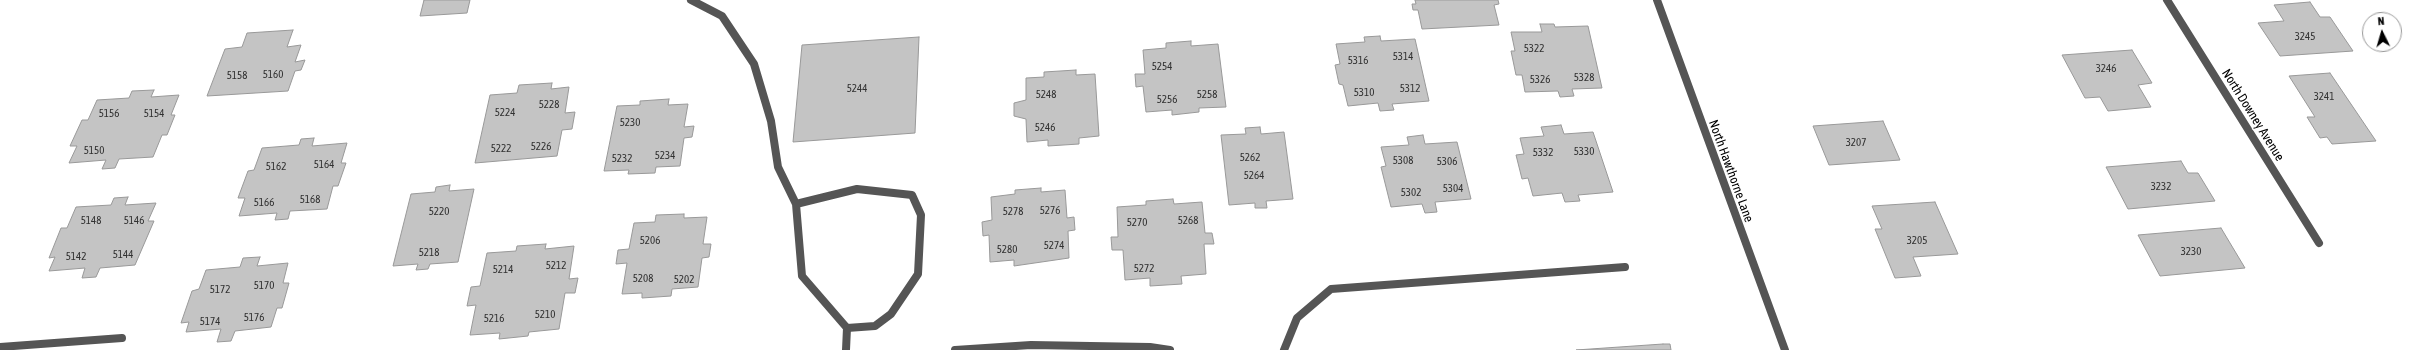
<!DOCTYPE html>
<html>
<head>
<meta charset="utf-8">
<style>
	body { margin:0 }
	#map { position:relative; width:2414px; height:350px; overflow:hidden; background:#fff; font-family:"Asap Condensed",sans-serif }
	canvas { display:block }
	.north { position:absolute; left:2362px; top:12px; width:40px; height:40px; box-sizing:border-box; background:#fff; border:1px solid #999; border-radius:50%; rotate:355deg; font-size:11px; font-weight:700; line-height:16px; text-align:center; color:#000 }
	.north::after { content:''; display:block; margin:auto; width:14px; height:18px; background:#000; clip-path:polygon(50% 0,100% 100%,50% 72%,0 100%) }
</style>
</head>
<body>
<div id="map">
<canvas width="2414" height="350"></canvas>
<div class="north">N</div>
</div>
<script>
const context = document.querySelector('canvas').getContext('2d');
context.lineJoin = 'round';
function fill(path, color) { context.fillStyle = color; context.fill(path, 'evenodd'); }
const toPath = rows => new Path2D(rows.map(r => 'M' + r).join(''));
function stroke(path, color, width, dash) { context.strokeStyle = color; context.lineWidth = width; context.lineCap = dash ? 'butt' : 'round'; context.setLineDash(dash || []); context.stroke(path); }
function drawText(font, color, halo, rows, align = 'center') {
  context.font = font + ' "Asap Condensed",sans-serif'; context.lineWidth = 3; context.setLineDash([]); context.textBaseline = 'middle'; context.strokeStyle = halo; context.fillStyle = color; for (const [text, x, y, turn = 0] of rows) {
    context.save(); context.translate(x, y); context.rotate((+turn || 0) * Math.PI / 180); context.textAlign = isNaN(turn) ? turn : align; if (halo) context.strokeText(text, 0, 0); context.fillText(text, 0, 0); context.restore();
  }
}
const building = toPath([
	[424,0,470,0,467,13,420,16,424,0],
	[1415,0,1498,0,1499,4,1494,5,1499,25,1422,29,1418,10,1413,10,1412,4,1416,4,1415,0],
	[2310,2,2320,17,2330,17,2353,51,2280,56,2258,23,2284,21,2274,5,2310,2],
	[1540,24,1554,24,1555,27,1588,26,1602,88,1572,89,1574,96,1560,97,1558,91,1525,92,1522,75,1516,75,1511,51,1515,51,1511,32,1542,32,1540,24],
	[293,30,287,47,301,45,295,62,305,60,301,70,295,71,288,91,207,96,225,49,242,47,247,33,293,30],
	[1380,36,1381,41,1415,39,1429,101,1392,104,1394,110,1380,111,1378,103,1348,106,1343,85,1339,84,1335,65,1340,64,1336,44,1365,42,1364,37,1380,36],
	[919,37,915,133,793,142,802,45,919,37],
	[1191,41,1191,46,1218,44,1226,107,1199,108,1199,112,1172,115,1172,110,1146,112,1143,86,1136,87,1135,74,1145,74,1143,50,1166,48,1166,43,1191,41],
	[2132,50,2152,83,2138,85,2151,107,2108,111,2100,97,2085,98,2062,55,2132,50],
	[1076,70,1076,75,1095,74,1099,136,1079,138,1079,144,1048,146,1048,140,1027,142,1026,119,1014,116,1014,103,1026,100,1026,78,1044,77,1044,72,1076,70],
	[2330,73,2376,141,2332,144,2327,137,2320,138,2307,117,2315,117,2289,76,2330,73],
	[552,83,551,89,569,87,565,113,575,112,572,129,562,130,557,156,475,163,490,95,517,93,519,85,552,83],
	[154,90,151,97,179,95,171,115,175,115,167,135,162,135,153,157,119,159,115,168,102,169,106,160,69,163,77,146,70,146,82,120,88,120,97,100,129,98,132,91,154,90],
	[669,99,668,105,688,104,684,127,694,126,692,137,684,138,680,166,656,167,655,173,628,174,629,170,604,171,617,106,640,105,640,101,669,99],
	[1883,121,1900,160,1829,165,1813,126,1883,121],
	[1561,125,1564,134,1593,132,1613,192,1578,195,1580,201,1565,202,1562,193,1533,196,1528,178,1522,179,1516,155,1524,154,1520,138,1544,136,1541,127,1561,125],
	[1260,127,1261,134,1284,132,1293,199,1266,201,1267,208,1255,208,1255,203,1229,205,1221,135,1246,134,1245,128,1260,127],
	[1423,135,1425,144,1457,142,1471,199,1435,202,1437,212,1425,213,1422,204,1391,207,1381,167,1386,166,1381,147,1409,145,1407,137,1423,135],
	[314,138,312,146,347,143,341,163,346,163,338,186,333,186,327,209,290,211,288,219,275,220,277,213,239,216,245,198,238,198,248,171,254,170,262,148,299,145,301,139,314,138],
	[2181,161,2188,173,2198,173,2215,201,2128,209,2106,167,2181,161],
	[450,185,449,191,474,189,458,262,430,264,428,269,416,270,418,264,393,266,411,194,435,192,436,187,450,185],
	[1041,188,1041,192,1065,190,1067,218,1074,217,1075,230,1068,231,1069,258,1014,266,1014,260,990,262,989,235,983,236,982,222,992,220,991,197,1015,194,1015,190,1041,188],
	[128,197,125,205,156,203,148,221,154,221,135,265,100,268,96,277,82,278,85,268,49,271,55,257,49,258,61,228,67,228,76,207,111,205,114,198,128,197],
	[1173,199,1174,204,1202,202,1205,233,1212,233,1214,244,1204,244,1206,274,1181,276,1182,284,1150,286,1150,278,1125,280,1123,250,1112,250,1111,237,1118,237,1117,207,1146,205,1146,201,1173,199],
	[1935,202,1958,254,1913,257,1921,276,1895,278,1875,229,1882,229,1872,206,1935,202],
	[684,214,684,218,707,217,703,244,711,244,709,257,702,258,698,287,672,289,671,296,642,298,642,293,622,294,627,263,616,264,618,250,629,249,634,223,655,222,656,215,684,214],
	[2221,228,2245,268,2160,276,2138,235,2221,228],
	[546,244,545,249,574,246,569,279,578,278,575,293,565,293,559,329,529,332,528,336,499,339,500,333,470,335,476,305,467,306,471,287,480,286,487,253,516,251,517,246,546,244],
	[260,257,257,266,288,263,283,283,289,283,282,308,277,308,271,327,235,331,231,341,217,342,221,329,186,332,189,322,181,323,192,291,199,289,206,270,240,267,243,258,260,257],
	[1663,344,1670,344,1671,350,1576,350,1663,344]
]);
fill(building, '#c4c4c4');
stroke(building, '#999', 1);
stroke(toPath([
	[691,0,722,16,754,64,771,121,778,167,796,204,802,276,847,328,846,350],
	[796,204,857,189,912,195,921,215,918,274,891,314,875,326,847,328],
	[0,347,122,338],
	[955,350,1031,345,1150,347,1170,350],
	[1284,350,1297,318,1331,289,1625,267]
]), '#555', 8);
stroke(toPath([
	[1657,0,1785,350],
	[2167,0,2319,243]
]), '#555', 8);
drawText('11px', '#313131', null, [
	["3245",2305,37],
	["5322",1534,49],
	["5314",1403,57],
	["5316",1358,61],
	["5254",1162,67],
	["3246",2106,69],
	["5160",273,75],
	["5158",237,76],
	["5328",1584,78],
	["5326",1540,80],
	["5244",857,89],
	["5312",1410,89],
	["5310",1364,93],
	["5248",1046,95],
	["5258",1207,95],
	["3241",2324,97],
	["5256",1167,100],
	["5228",549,105],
	["5224",505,113],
	["5156",109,114],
	["5154",154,114],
	["5230",630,123],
	["5246",1045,128],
	["3207",1856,143],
	["5226",541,147],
	["5222",501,149],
	["5150",94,151],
	["5330",1584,152],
	["5332",1543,153],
	["5234",665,156],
	["5262",1250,158],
	["5232",622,159],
	["5308",1403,161],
	["5306",1447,162],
	["5164",324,165],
	["5162",276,167],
	["5264",1254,176],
	["3232",2161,187],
	["5304",1453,189],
	["5302",1411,193],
	["5168",310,200],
	["5166",264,203],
	["5276",1050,211],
	["5220",439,212],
	["5278",1013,212],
	["5148",91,221],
	["5146",134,221],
	["5268",1188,221],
	["5270",1137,223],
	["5206",650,241],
	["3205",1917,241],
	["5274",1054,246],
	["5280",1007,250],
	["3230",2191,252],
	["5218",429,253],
	["5144",123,255],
	["5142",76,257],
	["5212",556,266],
	["5272",1144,269],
	["5214",503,270],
	["5208",643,279],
	["5202",684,280],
	["5170",264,286],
	["5172",220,290],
	["5210",545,315],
	["5176",254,318],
	["5216",494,319],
	["5174",210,322]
]);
drawText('13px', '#000', '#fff', [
	["North Downey Avenue",2253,115,58],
	["North Hawthorne Lane",1731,171,70]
]);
</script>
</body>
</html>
